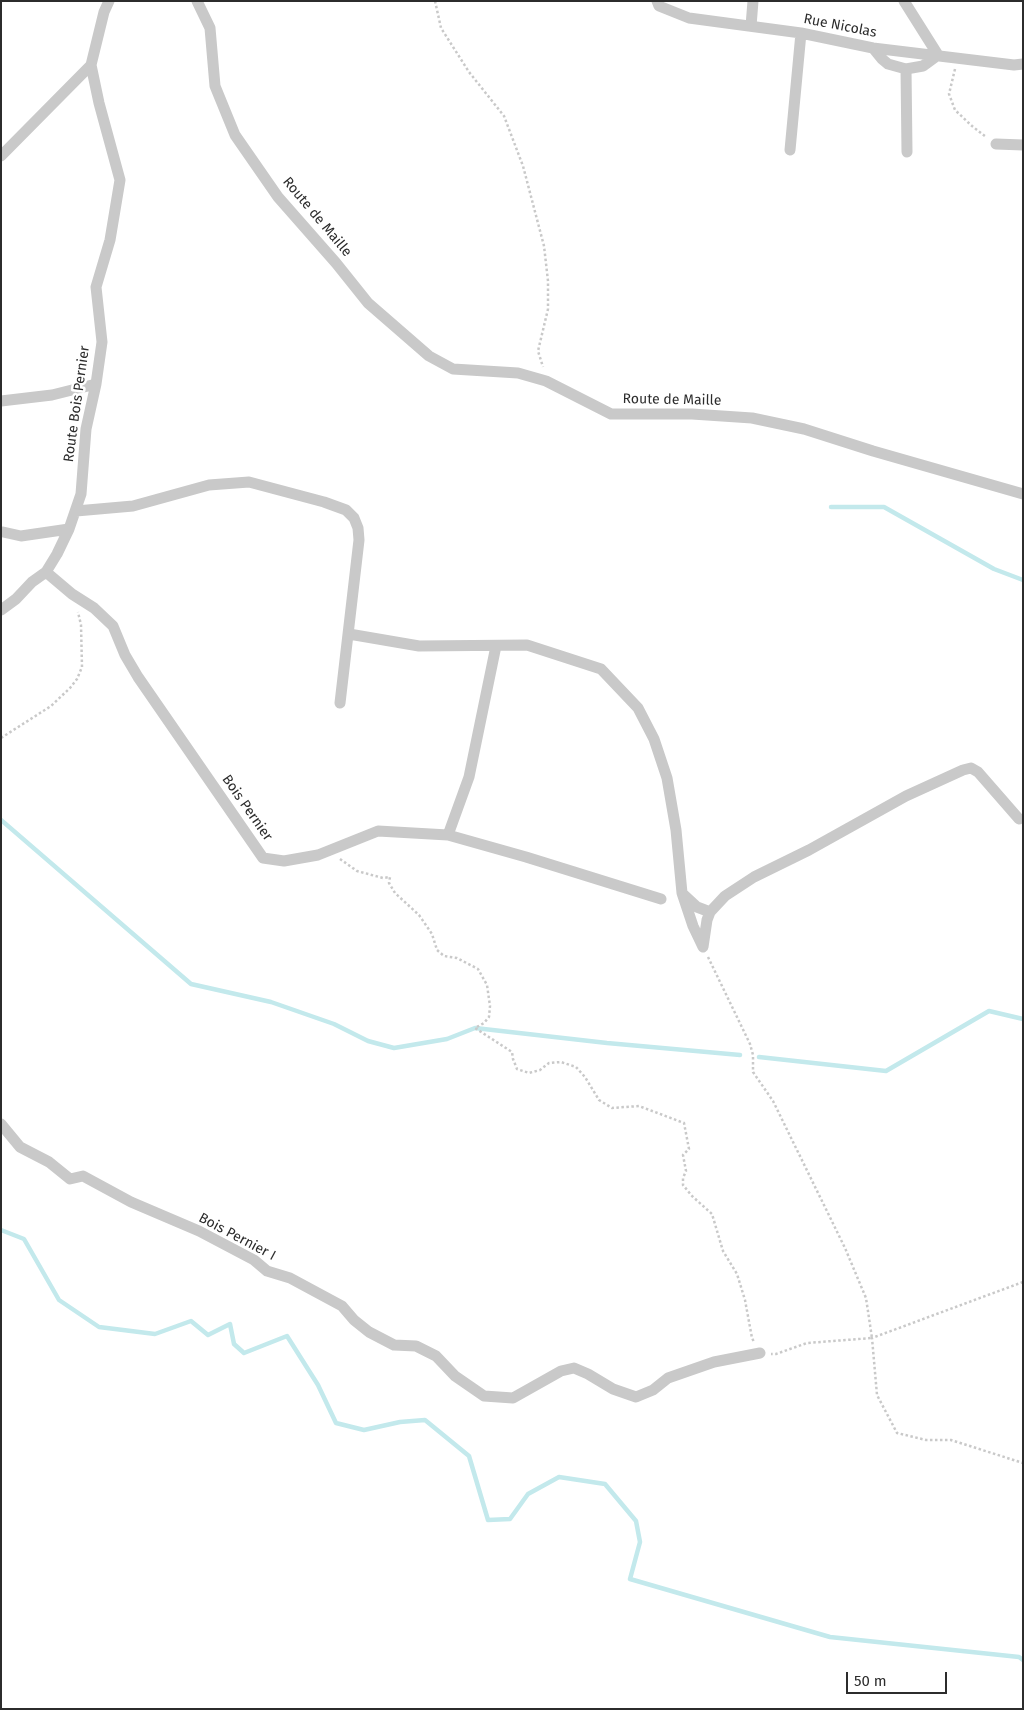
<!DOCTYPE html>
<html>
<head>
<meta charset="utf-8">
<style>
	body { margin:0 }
	#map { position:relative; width:1024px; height:1710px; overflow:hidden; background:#fff; font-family:"Fira Sans",sans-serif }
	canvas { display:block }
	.frame { position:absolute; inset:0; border:2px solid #2c2c2c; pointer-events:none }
	.scale { position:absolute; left:846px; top:1672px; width:101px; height:22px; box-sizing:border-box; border:2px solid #2c2c2c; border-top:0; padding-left:6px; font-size:15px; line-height:18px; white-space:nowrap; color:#2c2c2c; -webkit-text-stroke:4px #fff; paint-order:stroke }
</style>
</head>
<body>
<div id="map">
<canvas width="1024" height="1710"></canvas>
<div class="frame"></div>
<div class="scale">50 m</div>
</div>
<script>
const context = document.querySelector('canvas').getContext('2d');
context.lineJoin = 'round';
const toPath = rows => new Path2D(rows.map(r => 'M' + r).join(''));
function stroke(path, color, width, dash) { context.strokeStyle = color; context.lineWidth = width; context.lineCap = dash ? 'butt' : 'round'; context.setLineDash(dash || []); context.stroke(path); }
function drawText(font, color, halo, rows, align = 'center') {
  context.font = font + ' "Fira Sans",sans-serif'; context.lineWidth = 5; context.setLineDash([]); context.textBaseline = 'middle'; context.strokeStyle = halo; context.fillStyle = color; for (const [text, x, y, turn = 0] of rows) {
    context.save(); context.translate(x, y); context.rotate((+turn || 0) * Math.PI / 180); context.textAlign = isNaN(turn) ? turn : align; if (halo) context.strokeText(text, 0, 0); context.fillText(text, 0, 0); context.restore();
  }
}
stroke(toPath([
	[831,507,884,507,994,569,1023,580],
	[1,820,191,984,271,1002,334,1024,368,1041,394,1048,447,1039,475,1028,607,1043,740,1055],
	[759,1057,886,1071,989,1011,1023,1019],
	[1,1230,24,1239,59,1300,99,1327,155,1334,191,1321,208,1335,230,1324,234,1344,244,1353,287,1336,318,1385,336,1423,364,1430,400,1422,425,1420,469,1456,488,1520,510,1519,528,1494,559,1477,605,1484,636,1521,640,1542,630,1579,830,1637,1019,1657,1023,1660]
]), '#c3e9ec', 4.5);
stroke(toPath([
	[435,1,441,28,469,72,504,116,523,166,544,246,548,281,548,309,538,351,543,367],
	[955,69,949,94,955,110,972,126,986,137],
	[1,738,51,706,70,688,77,679,82,667,81,625,78,612],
	[340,859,357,871,383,878,390,877,389,883,395,893,419,915,432,934,437,950,444,956,457,958,478,969,487,985,490,1006,489,1017,484,1023,475,1028,512,1052,513,1059,517,1069,529,1073,540,1070,549,1063,561,1062,576,1067,585,1077,599,1100,612,1108,639,1106,684,1123,689,1149,683,1155,686,1171,683,1178,683,1185,692,1196,712,1214,723,1251,737,1274,745,1300,752,1338,754,1342],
	[708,957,750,1044,753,1055,753,1072,773,1101,845,1248,866,1298,872,1338,807,1343,776,1354,771,1354],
	[1023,1282,872,1338,877,1395,897,1433,926,1440,951,1440,1023,1463]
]), '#c9c9c9', 2.5, [2.5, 2.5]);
stroke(toPath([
	[197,1,210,28,215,86,235,135,278,197,336,263,368,303,429,356,453,369,518,373,546,381,611,414,692,414,752,418,804,429,873,451,1023,494],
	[657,1,659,6,689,18,801,33,873,48,1014,65,1023,64],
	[751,26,753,1],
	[873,48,882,59,888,64,906,69,923,66,938,55,904,1],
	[906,69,907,152],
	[996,144,1023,145],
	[790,150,801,33],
	[1,156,91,65],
	[1,401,52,395,96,384],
	[76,511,133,506,209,485,249,482,324,502,346,510,354,518,358,528,359,540,340,703],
	[3,532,21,536,69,529],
	[46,572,72,594,94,608,113,626,125,655,138,677,263,858,284,861,318,855,378,831,448,835,526,857,661,899],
	[1,610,16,599,32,582,46,572,57,554,69,529,81,494,86,429,96,384,102,342,96,287,110,240,120,180,99,103,91,65,104,12,109,1],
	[349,634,419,646,527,645,601,669,638,708,654,739,667,778,676,830,682,893,693,926,703,947,707,920,710,912,725,896,754,877,809,850,906,796,963,770,971,768,978,772,1019,819],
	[448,835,469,777,496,646],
	[684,895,697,907,710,912],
	[1,1124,20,1147,49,1162,70,1179,83,1176,131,1202,199,1231,254,1260,267,1271,290,1278,342,1306,354,1320,369,1332,394,1345,416,1346,436,1356,455,1376,484,1396,513,1398,561,1371,574,1368,588,1374,613,1389,636,1397,653,1390,668,1378,714,1362,760,1353]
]), '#c9c9c9', 11);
drawText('14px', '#2c2c2c', '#fff', [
	["Rue Nicolas",840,26,11],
	["Route de Maille",317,217,50],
	["Route de Maille",672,400,1],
	["Route Bois Pernier",77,404,-82],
	["Bois Pernier",247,808,55],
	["Bois Pernier I",237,1237,28]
]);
</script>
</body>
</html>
